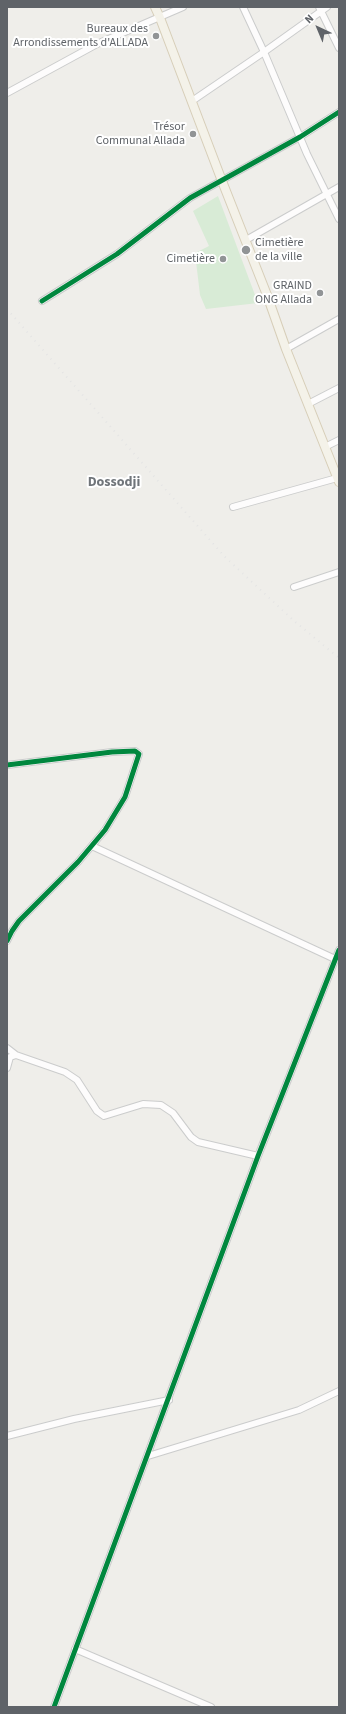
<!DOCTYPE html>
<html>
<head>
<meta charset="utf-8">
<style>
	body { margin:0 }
	#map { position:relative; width:346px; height:1714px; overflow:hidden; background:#efeeea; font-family:"Source Sans 3",sans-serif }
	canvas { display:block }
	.frame { position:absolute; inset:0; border:8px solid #5f6368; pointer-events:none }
	.north { position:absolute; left:298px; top:8px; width:40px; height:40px; -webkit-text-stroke:3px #fff; paint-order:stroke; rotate:316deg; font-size:11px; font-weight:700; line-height:16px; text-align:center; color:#5f6368 }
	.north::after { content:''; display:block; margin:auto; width:14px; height:18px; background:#5f6368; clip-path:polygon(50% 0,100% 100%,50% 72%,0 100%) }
</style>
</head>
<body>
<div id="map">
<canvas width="346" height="1714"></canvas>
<div class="frame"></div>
<div class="north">N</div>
</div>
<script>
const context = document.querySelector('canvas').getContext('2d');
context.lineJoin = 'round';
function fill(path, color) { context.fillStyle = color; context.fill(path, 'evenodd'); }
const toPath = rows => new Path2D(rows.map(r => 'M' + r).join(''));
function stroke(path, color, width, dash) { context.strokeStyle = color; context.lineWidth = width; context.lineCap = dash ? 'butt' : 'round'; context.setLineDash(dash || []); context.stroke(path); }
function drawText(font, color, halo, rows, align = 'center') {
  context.font = font + ' "Source Sans 3",sans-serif'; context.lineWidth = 4; context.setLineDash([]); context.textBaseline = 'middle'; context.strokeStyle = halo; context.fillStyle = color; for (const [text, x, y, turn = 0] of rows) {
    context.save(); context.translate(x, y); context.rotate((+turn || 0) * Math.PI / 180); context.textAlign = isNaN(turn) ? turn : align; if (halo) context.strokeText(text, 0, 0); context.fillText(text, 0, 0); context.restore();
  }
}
fill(toPath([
	[218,196,258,303,206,309,200,295,195,253,209,246,193,211]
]), '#d8ebd6');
const minor = toPath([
	[243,7,264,52,307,154,339,219],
	[319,7,339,48],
	[7,93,97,44,183,7],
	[192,101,264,52,327,7],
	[246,240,339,187],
	[42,301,117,254,190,198,300,137,339,112],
	[286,349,339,319],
	[308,404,339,388],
	[325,447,339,440],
	[233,507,337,478],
	[294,587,339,572],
	[7,765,112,752,135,751,139,754,125,797,105,830,78,862,19,921,12,931,7,941],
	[92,846,335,959],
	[7,1048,16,1055],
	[7,1068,10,1057,16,1055,65,1072,77,1080,97,1111,104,1116,143,1104,161,1105,173,1113,191,1137,198,1142,258,1156],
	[7,1436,74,1419,169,1400],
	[148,1456,299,1410,339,1391],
	[75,1649,211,1707],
	[54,1707,258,1156,339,950]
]);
const major = toPath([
	[155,7,160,18,222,181,267,295,286,349,339,482]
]);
stroke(minor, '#cbcccc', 8);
stroke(major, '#d7ceb8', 10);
stroke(minor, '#fdfcfc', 6);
stroke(major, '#f4f2e9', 8);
stroke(toPath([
	[7,309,224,556,293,620,339,658]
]), '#e4e4e4', 2, [1, 5]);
stroke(toPath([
	[42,301,117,254,190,198,300,137,339,112],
	[7,765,112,752,135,751,139,754,125,797,105,830,78,862,19,921,12,931,7,941],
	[54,1707,258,1156,339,950]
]), '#00873e', 5);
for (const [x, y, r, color] of [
	[156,36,4,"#919496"],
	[193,134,4,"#919496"],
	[246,250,5,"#919496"],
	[223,259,4,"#919496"],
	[320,293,4,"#919496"]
]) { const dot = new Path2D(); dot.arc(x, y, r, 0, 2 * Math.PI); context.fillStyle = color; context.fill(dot); stroke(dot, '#fff', 1.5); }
drawText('12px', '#5f6368', '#fff', [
	["Bureaux des",148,29],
	["Arrondissements d'ALLADA",148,43],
	["Trésor",185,127],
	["Communal Allada",185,141],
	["Cimetière",255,243,"left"],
	["de la ville",255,257,"left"],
	["Cimetière",215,259],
	["GRAIND",312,286],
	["ONG Allada",312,300]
], 'right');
drawText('bold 14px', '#70757a', '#fff', [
	["Dossodji",114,483]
]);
</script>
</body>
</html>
